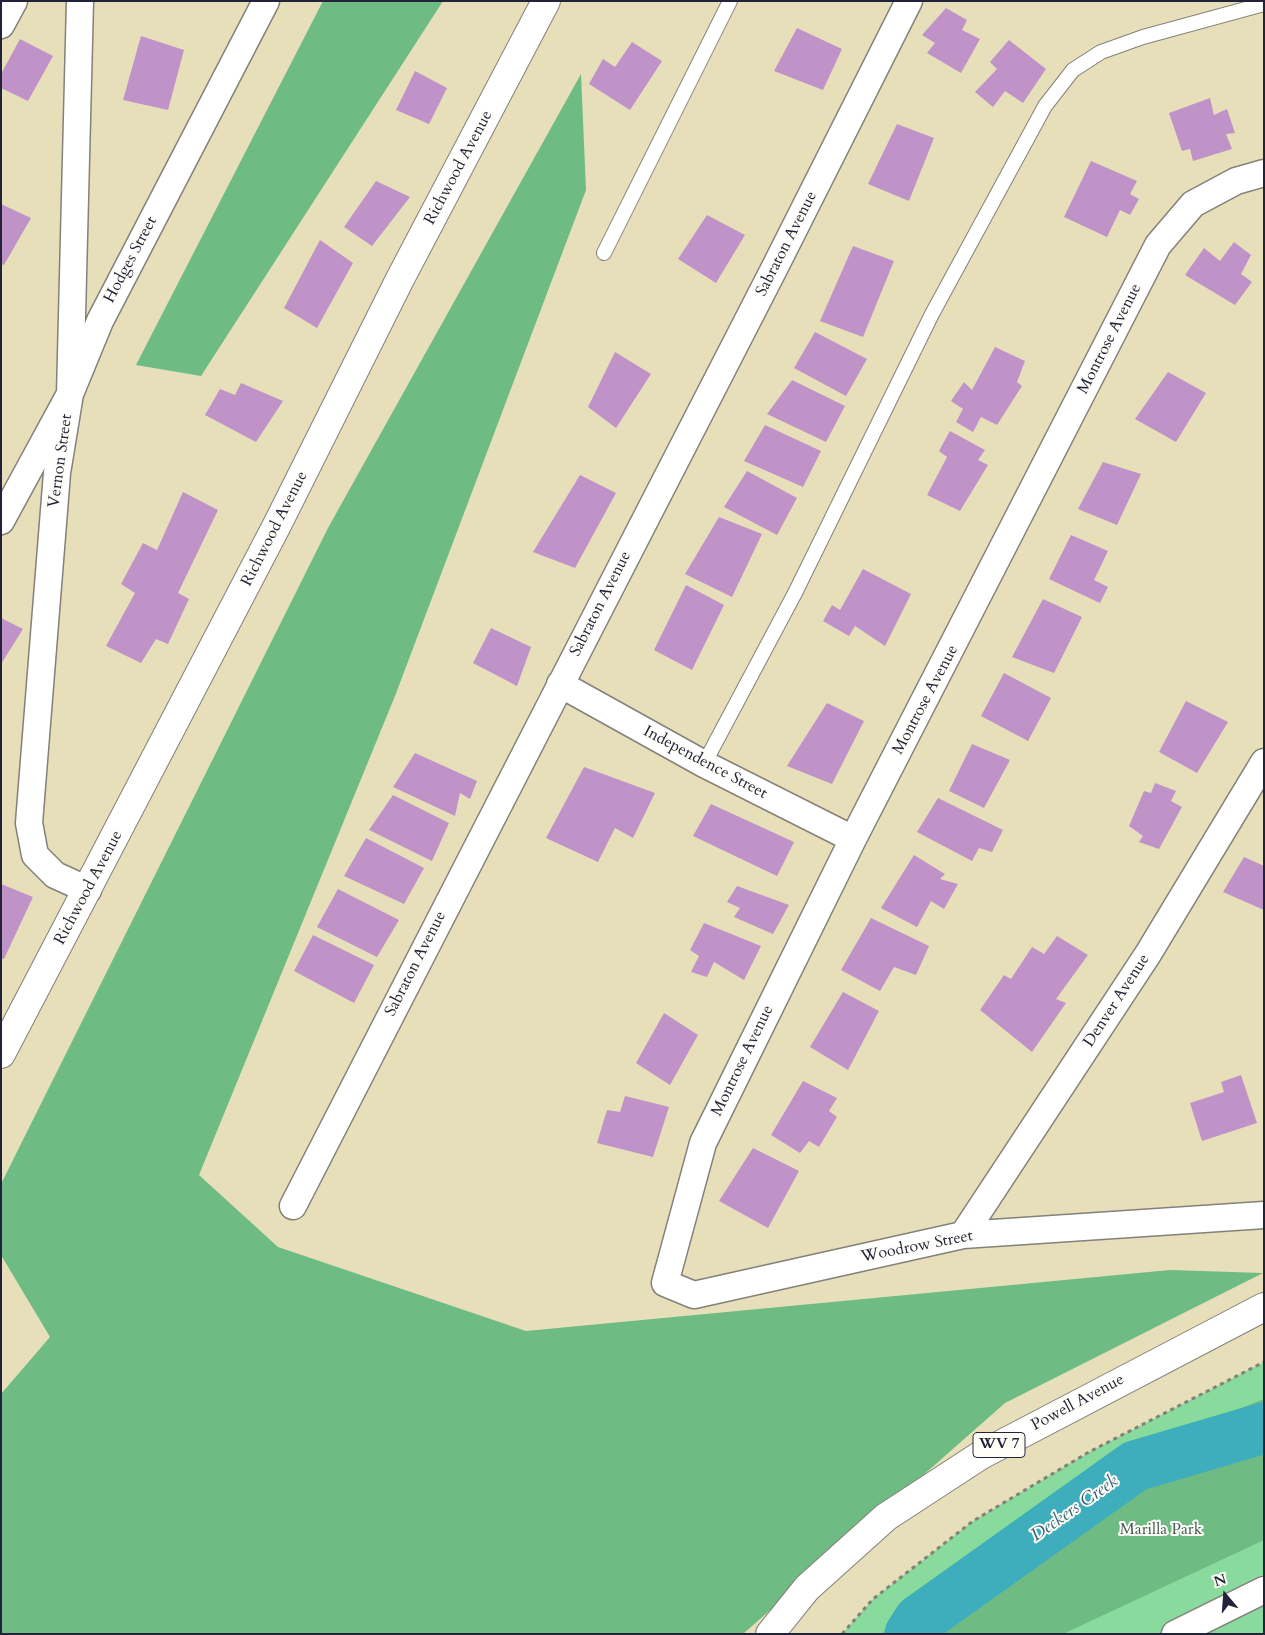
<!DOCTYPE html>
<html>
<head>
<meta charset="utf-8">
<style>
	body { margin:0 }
	#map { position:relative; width:1265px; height:1635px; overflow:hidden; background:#e7dfba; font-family:Cardo,serif }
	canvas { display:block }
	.frame { position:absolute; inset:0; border:2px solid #22223b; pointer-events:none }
	.north { position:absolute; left:1200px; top:1570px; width:50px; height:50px; -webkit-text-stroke:4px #fdfcf7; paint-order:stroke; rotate:342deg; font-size:14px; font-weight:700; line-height:20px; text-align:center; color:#22223b }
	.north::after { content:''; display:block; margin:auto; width:18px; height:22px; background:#22223b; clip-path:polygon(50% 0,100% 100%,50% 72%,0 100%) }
</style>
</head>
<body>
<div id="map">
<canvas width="1265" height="1635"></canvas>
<div class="frame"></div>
<div class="north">N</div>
</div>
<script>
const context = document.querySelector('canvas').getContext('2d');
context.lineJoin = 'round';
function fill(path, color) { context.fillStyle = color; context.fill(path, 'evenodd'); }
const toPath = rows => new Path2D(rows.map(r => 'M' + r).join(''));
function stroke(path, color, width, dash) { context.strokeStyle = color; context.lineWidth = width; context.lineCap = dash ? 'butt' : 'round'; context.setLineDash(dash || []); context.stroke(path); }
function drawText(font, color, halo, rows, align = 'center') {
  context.font = font + ' Cardo,serif'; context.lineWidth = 4; context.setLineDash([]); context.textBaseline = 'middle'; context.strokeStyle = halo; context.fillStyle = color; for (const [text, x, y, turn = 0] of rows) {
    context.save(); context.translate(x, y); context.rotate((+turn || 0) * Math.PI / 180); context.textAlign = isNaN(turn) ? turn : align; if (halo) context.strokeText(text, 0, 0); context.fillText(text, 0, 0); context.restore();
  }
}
fill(toPath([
	[1264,1362,1264,1634,842,1634,873,1599,973,1521,1089,1452]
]), '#88db9d');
fill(toPath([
	[323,1,443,1,201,376,136,365],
	[581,74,586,190,395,696,199,1175,278,1247,526,1331,1170,1270,1263,1273,1005,1403,743,1634,1,1634,1,1394,50,1337,1,1255,1,1184,328,528],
	[1264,1399,1264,1540,1063,1634,882,1634,898,1613,1149,1445]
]), '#6ebb84');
stroke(toPath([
	[910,1634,919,1620,1135,1466,1264,1428]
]), '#3eadbc', 51);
fill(toPath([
	[946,8,967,20,962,30,980,39,961,73,927,53,935,43,922,35],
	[797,28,842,49,823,90,774,71],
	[141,36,184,50,168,110,123,100],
	[20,39,53,56,28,101,1,88,1,74],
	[1009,40,1046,69,1023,103,1005,91,993,107,975,92,997,69,990,62],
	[632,42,662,61,630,110,589,84,603,59,615,67],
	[415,71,447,88,429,124,396,110],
	[1210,98,1214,115,1227,109,1235,133,1226,134,1232,149,1193,161,1190,149,1182,151,1169,113],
	[897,124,934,138,909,201,868,184],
	[1091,161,1137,181,1130,194,1139,199,1130,215,1120,210,1107,237,1064,217],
	[376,181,410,197,372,246,344,227],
	[1,204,31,218,4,265,1,264],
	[707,215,745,235,716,283,678,259],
	[320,240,353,263,317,328,284,308],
	[1234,242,1251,255,1241,274,1252,282,1235,305,1185,275,1204,248,1220,261],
	[853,246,894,261,863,337,820,321],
	[815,332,867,359,846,396,794,368],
	[995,347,1025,361,1017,382,1022,386,997,425,981,417,973,432,956,422,963,409,951,401,964,382,972,390],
	[615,352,651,374,616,428,588,407],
	[1168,372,1206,393,1176,442,1135,419],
	[792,380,845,406,826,442,767,414],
	[241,383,283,401,256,442,205,415,220,389,235,395],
	[765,425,821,451,803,487,744,461],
	[950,431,985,450,978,460,988,465,960,511,927,495,947,457,939,451],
	[1103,462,1141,474,1117,525,1078,509],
	[747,471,797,498,777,535,724,507],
	[580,475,616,493,575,568,533,552],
	[183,492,218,510,178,593,189,599,168,644,156,639,141,663,106,646,135,593,121,584,143,543,157,550],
	[719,517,762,534,732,597,685,574],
	[1071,535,1108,551,1094,580,1108,587,1100,603,1049,579],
	[863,569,911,594,885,646,855,626,849,636,823,621,832,605,840,610],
	[686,585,724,605,692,670,654,650],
	[1043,599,1082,617,1054,673,1012,657],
	[1,618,23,629,1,664],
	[491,628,531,647,517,686,473,663],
	[1004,673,1051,698,1028,741,981,716],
	[1186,701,1228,722,1197,773,1159,752],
	[827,703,864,721,832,784,787,766],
	[972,744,1010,760,984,808,949,791],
	[415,753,477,781,470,799,460,793,455,816,393,787],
	[584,767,655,793,633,838,615,828,598,862,546,838],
	[1155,783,1176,791,1171,801,1182,807,1159,849,1139,842,1143,836,1129,826,1144,791,1151,793],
	[393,795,449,823,432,861,369,830],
	[938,798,1003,830,992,852,979,848,972,861,917,832],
	[711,804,794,842,777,876,693,836],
	[366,838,424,868,404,904,344,876],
	[914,855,945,874,940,879,958,884,944,909,931,901,917,927,881,908],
	[1244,857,1264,866,1264,910,1223,892],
	[1,884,33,897,4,959,1,958],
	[737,886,789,905,773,934,734,917,740,908,727,902],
	[338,889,399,920,377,957,317,927],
	[871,918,929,946,916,975,894,967,880,991,841,970],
	[704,923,761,946,744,980,714,962,707,977,691,972,699,956,690,950],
	[313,935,374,965,354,1003,294,971],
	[1057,936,1088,955,1056,999,1066,1003,1032,1052,980,1010,1004,975,1011,979,1032,947,1044,954],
	[843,992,879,1011,848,1070,810,1047],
	[664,1013,698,1035,670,1085,636,1063],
	[1241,1075,1257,1123,1202,1141,1190,1103,1224,1092,1221,1082],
	[803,1081,837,1098,829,1111,837,1117,819,1147,809,1141,800,1153,771,1135],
	[625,1096,669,1107,653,1157,597,1143,607,1110,620,1112],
	[753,1148,799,1171,768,1228,719,1201]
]), '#bf93c8');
const service = toPath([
	[604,253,730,1],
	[704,764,795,593,932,314,1045,106,1073,70,1101,52,1143,37,1264,4]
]);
const minor = toPath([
	[80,1,70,394,57,473,29,823,35,855,55,875,88,890],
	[1,25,14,1],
	[1264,173,1236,181,1193,204,1158,245,853,839,703,1143,665,1283,694,1295,963,1235,1264,1215],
	[1,521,70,394,100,321,266,1],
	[560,684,704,764,853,839],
	[293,1206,775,267,909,1],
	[963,1235,1148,954,1264,762],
	[1175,1634,1264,1590]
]);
const tertiary = toPath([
	[1,1054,277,525,400,279,546,1]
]);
const primary = toPath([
	[770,1634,807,1588,886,1517,981,1455,1264,1307]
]);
stroke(service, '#84807a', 16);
stroke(minor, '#84807a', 29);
stroke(tertiary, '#84807a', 30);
stroke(primary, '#84807a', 30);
stroke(toPath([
	[842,1634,873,1599,973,1521,1089,1452,1264,1362]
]), '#84807a', 3, [4, 4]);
stroke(service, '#fff', 14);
stroke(minor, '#fff', 26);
stroke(tertiary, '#fff', 28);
stroke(primary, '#fff', 28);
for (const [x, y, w] of [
	[999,1445,52]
]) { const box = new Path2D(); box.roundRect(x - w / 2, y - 12.5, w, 25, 4); context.fillStyle = '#fdfcf7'; context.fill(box); stroke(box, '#22223b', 1); }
drawText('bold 15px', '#22223b', null, [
	["WV 7",999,1445]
]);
drawText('16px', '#22223b', '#fdfcf7', [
	["Richwood Avenue",459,168,-62],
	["Sabraton Avenue",787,244,-63],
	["Hodges Street",131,260,-62],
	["Montrose Avenue",1110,339,-63],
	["Vernon Street",61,461,-82],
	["Richwood Avenue",275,529,-63],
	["Sabraton Avenue",601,604,-63],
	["Montrose Avenue",926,700,-62],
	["Independence Street",705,763,28],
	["Richwood Avenue",89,888,-62],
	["Sabraton Avenue",416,964,-63],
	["Denver Avenue",1117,1001,-57],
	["Montrose Avenue",743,1061,-64],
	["Woodrow Street",917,1247,-11],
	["Powell Avenue",1078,1403,-28]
]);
drawText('16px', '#415a58', '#fdfcf7', [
	["Marilla Park",1161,1530]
]);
drawText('italic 18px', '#2f6175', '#fdfcf7', [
	["Deckers Creek",1075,1509,-35]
]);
</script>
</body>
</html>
